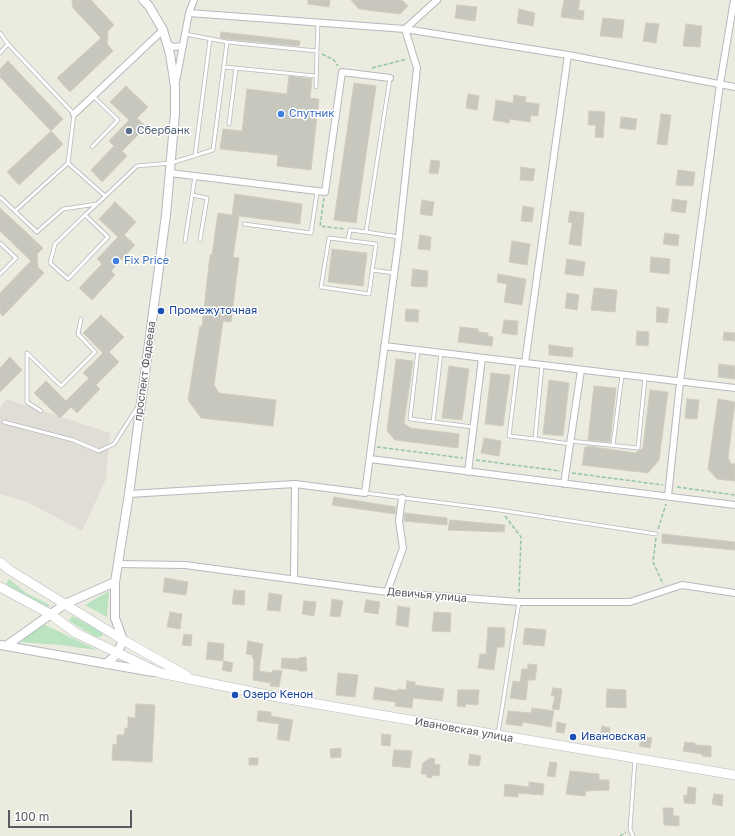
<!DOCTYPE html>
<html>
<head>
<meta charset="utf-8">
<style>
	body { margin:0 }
	#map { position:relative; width:735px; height:836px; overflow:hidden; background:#ebebdf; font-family:"Golos Text",sans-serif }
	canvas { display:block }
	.scale { position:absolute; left:8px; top:810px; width:124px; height:18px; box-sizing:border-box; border:2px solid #585a60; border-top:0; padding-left:5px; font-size:12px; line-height:14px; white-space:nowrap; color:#585a60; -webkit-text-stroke:3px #fff; paint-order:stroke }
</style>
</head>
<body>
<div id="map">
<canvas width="735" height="836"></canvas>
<div class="scale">100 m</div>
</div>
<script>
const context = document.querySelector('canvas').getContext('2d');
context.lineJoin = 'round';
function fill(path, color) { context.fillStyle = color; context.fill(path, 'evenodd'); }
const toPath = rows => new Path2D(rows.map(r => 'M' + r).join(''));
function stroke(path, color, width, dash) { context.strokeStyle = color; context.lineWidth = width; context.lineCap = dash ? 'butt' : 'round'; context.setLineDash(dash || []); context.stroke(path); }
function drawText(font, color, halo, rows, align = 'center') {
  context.font = font + ' "Golos Text",sans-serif'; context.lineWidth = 3; context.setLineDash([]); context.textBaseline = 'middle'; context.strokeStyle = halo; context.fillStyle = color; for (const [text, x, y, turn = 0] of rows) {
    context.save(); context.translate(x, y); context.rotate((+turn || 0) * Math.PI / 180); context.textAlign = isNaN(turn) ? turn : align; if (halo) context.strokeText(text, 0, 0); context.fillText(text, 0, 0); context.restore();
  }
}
fill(toPath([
	[6,399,110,433,106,479,82,531,27,502,0,494,0,408]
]), '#dfddd6');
fill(toPath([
	[9,579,26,593,50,605,46,609,24,597,6,584],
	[109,591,107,617,85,605],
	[72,616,101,631,103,636,96,637,69,621],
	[39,622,97,650,60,645,21,642]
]), '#bae4c1');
const building = toPath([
	[72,0,91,0,114,25,108,31,107,44,113,51,70,92,57,78,101,38,73,8,72,0],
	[308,0,330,0,329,7,308,4,308,0],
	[351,0,402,0,408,6,400,14,359,9,351,0],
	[564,0,580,0,578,10,584,11,583,20,561,17,564,0],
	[457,5,477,7,475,21,455,18,457,5],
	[519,9,535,13,533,26,517,23,519,9],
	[603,18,624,20,622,38,600,36,603,18],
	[646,23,659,24,656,43,643,41,646,23],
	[686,24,702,26,700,47,683,46,686,24],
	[221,32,300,41,299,46,227,39,220,38,221,32],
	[8,61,63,119,51,131,0,77,0,69,8,61],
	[289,76,312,79,310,98,319,99,311,170,277,166,278,155,220,149,223,129,242,131,247,89,287,94,289,76],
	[354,83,376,86,356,223,334,220,354,83],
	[126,86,148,107,137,118,146,127,122,151,127,156,102,182,91,170,114,146,109,141,129,120,110,102,126,86],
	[468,94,479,96,477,110,466,108,468,94],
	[514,95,526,97,525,102,539,104,538,116,531,115,530,122,510,119,509,123,493,120,496,100,513,103,514,95],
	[589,111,605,112,603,138,595,137,596,125,588,125,589,111],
	[661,114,671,115,667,145,657,144,661,114],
	[621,117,637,119,635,130,620,128,621,117],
	[51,131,63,144,19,185,7,172,51,131],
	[431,160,440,161,438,174,429,173,431,160],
	[521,167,535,169,533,181,520,180,521,167],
	[678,170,695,172,693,186,676,185,678,170],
	[235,194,302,204,300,224,239,216,233,257,239,258,231,322,223,321,214,385,219,393,276,400,273,426,201,418,188,400,200,326,202,327,210,255,212,255,218,213,232,215,235,194],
	[673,199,687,201,685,213,671,211,673,199],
	[422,200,434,202,432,216,420,214,422,200],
	[115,202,136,222,124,235,135,245,111,271,115,275,92,300,79,288,102,264,97,259,118,237,99,219,115,202],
	[523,206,534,208,532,222,521,221,523,206],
	[0,208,43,248,37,254,38,267,44,273,3,316,0,313,0,293,31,261,0,231,0,208],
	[570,211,584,213,581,246,569,244,572,223,568,222,570,211],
	[665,233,679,235,678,246,663,244,665,233],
	[420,235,431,237,430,250,418,249,420,235],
	[512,241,530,244,527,265,509,262,512,241],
	[332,249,367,253,363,286,328,282,332,249],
	[651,257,670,259,669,274,650,272,651,257],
	[567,259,585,262,583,276,565,274,567,259],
	[413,269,428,271,427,287,411,286,413,269],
	[498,274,526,279,522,305,504,302,507,284,497,282,498,274],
	[594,288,617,290,615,312,591,310,594,288],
	[567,293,579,295,577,310,565,308,567,293],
	[657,307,669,309,667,323,656,322,657,307],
	[406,309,419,310,418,322,405,321,406,309],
	[101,315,124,337,109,352,119,362,96,385,100,389,77,413,71,407,60,418,34,393,46,381,66,401,89,378,83,373,103,353,83,333,101,315],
	[504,320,518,321,517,335,502,333,504,320],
	[460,327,478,329,478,332,488,333,488,336,493,337,492,346,458,342,460,327],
	[637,331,649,332,648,346,636,345,637,331],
	[724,332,735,333,735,341,723,340,724,332],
	[549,345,573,348,572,357,549,355,549,345],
	[10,357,22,370,0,392,0,368,10,357],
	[396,359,413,361,404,423,410,428,459,434,458,448,395,440,387,431,396,359],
	[719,364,735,366,735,379,718,377,719,364],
	[449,366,469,369,462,420,442,418,449,366],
	[491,373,510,375,503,426,485,424,491,373],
	[549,380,569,383,563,436,543,434,549,380],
	[594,386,616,388,610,442,588,440,594,386],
	[650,390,668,392,659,460,648,473,582,465,585,447,587,447,588,446,635,453,643,448,650,390],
	[687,399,699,400,697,419,685,418,687,399],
	[718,399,735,402,728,458,731,464,735,464,735,481,717,479,708,469,718,399],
	[484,438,501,441,499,456,481,453,484,438],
	[334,497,396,507,395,514,332,505,334,497],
	[405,513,447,518,447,525,404,521,405,513],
	[450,520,505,525,504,532,448,530,450,520],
	[662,534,735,542,735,550,662,543,662,534],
	[165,578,188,582,186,595,163,592,165,578],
	[234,590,245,591,244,605,232,604,234,590],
	[269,593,282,595,280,611,267,610,269,593],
	[332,599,343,601,340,617,330,616,332,599],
	[366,600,380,602,378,614,364,612,366,600],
	[304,601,316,602,314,616,302,614,304,601],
	[398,606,410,608,408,627,396,625,398,606],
	[170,612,182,614,180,629,167,627,170,612],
	[434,612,451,613,450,632,432,631,434,612],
	[488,627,505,628,504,647,497,647,494,670,478,668,480,654,486,654,488,627],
	[525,628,546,630,544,646,523,644,525,628],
	[184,634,192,635,191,646,182,645,184,634],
	[248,641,263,644,259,671,272,673,273,670,282,671,279,687,270,686,271,683,253,680,254,659,252,658,253,655,246,654,248,641],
	[208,642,224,644,223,661,206,659,208,642],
	[306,657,307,671,299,671,299,670,281,668,282,658,298,659,298,658,306,657],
	[224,661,233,663,231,672,222,670,224,661],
	[528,664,537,665,535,680,528,680,526,700,510,698,513,681,520,682,522,669,528,669,528,664],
	[338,673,358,675,355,697,336,695,338,673],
	[407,681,415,682,415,685,444,689,442,701,413,698,412,708,395,706,396,702,373,699,375,687,397,691,398,689,406,690,407,681],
	[553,688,562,689,559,710,552,709,555,696,551,696,553,688],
	[607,689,626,690,626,708,606,707,607,689],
	[458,690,479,690,478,705,466,704,465,707,457,706,458,690],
	[136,704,155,705,152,762,112,760,113,744,117,745,117,735,124,735,125,728,128,728,128,717,135,718,136,704],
	[532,708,554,711,551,727,523,722,522,726,506,724,508,711,531,713,532,708],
	[258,711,271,712,271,716,293,720,289,741,277,739,279,724,257,721,258,711],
	[557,722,566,724,564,733,556,732,557,722],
	[602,726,610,728,609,739,600,737,602,726],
	[382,734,391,735,390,746,381,745,382,734],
	[642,736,652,738,650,748,639,746,642,736],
	[685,742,695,743,695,745,711,746,711,757,702,756,702,754,683,751,685,742],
	[341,748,341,757,331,758,330,749,341,748],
	[394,750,412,751,410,768,392,766,394,750],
	[470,754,481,756,479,766,468,765,470,754],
	[249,758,258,758,258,765,249,765,249,758],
	[430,758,435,759,434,764,440,765,439,776,433,775,431,778,427,777,426,774,421,774,423,763,430,758],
	[550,762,557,763,555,777,547,776,550,762],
	[570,771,599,774,599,780,609,780,609,790,586,791,585,796,566,794,570,771],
	[529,782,544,784,543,795,518,793,518,797,504,796,505,784,529,787,529,782],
	[688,787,696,788,695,804,684,803,684,795,687,796,688,787],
	[714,794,723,795,722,806,712,804,714,794],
	[663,808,673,808,673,816,679,816,679,826,664,825,663,808]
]);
fill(building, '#c8c7be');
stroke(building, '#d0cdbd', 1);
const service = toPath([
	[0,33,8,44,74,114,68,163,105,196],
	[185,34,227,42,317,51,316,87],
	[317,51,318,23],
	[0,53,8,44],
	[224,67,316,76],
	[390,78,366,232,399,237],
	[229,124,236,68],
	[92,147,118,120,93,96],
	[195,156,210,39],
	[192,195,207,198,200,240],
	[0,197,37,232,63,209,97,204,137,166,171,163,213,150,227,42],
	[15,211,68,163],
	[85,215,55,244,50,263,68,279,108,237,85,215,97,204],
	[244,224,311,233,317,192],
	[329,238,376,244,369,294,321,287,329,238],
	[348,240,350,230,366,232],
	[185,241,195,176],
	[0,243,16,258,0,274],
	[372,270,394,273],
	[418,350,410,419,473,427],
	[27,353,61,386,95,352,78,334,81,319],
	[27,353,27,402,41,411],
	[518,362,509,436,535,439],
	[542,365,535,439,570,444],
	[4,422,73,440,99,451,114,444,137,408],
	[433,422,441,353],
	[570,441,638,448,645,378],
	[613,445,622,375],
	[365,493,499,510,656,534],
	[498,734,519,602],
	[633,836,630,829,635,759]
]);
const minor = toPath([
	[189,13,405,29,568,55,735,87],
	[167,44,173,47,183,46],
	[176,82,189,13,194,0],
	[74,114,163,30],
	[170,173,325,192,342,72,390,78],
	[384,346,735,388],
	[525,363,568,55],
	[370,459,735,505],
	[468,472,482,358],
	[564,484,581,370],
	[129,494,295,484,365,493,399,237,417,68,405,29,437,0],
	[668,496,680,382,720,84,734,0],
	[118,564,185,565,387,592,519,602,630,602,682,585,735,593],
	[294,579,295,484],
	[387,592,403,548,399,521,402,498]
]);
const tertiary = toPath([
	[0,645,153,672],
	[6,646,65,604,115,582],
	[106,664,117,654,123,640,115,618,115,582,129,494,166,215,175,113,175,87,170,54,163,30,149,6,143,0]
]);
const secondary = toPath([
	[0,562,8,569,123,640,187,676],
	[0,587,50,614,76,633,160,673,277,697,392,717,735,775]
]);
stroke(service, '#b7b8be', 4.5);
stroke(minor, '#b7b8be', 8);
stroke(tertiary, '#b7b8be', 10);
stroke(secondary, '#babcc3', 10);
stroke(toPath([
	[322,54,334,60,338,66],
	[372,68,407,59],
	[324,198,320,226,345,229],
	[377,447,463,458],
	[476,460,560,471],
	[572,473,663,485],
	[677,487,735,495],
	[505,516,521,537,519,594],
	[658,529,666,504],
	[656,538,653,562,663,584],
	[620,836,626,832]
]), '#93c5a9', 1.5, [4, 2]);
stroke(service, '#fff', 3);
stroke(minor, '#fff', 6);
stroke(tertiary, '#fff', 8);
stroke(secondary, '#fff', 9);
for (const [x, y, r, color] of [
	[281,114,4,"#3f7fe0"],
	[129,131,4,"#5c6f8a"],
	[116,261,4,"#3f7fe0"],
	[161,311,4,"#1a4fb4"],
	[235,695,4,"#1a4fb4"],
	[573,737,4,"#1a4fb4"]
]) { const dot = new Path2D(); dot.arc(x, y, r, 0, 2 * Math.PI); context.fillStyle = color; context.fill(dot); stroke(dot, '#fff', 1.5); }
drawText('11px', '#366cbe', '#fff', [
	["Спутник",289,114],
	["Fix Price",124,261]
], 'left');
drawText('11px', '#4e5e75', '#fff', [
	["Сбербанк",137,131]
], 'left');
drawText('11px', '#164399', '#fff', [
	["Промежуточная",169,311],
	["Озеро Кенон",243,695],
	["Ивановская",581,737]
], 'left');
drawText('11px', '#585a60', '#fff', [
	["проспект Фадеева",145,371,-82],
	["Девичья улица",427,595,5],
	["Ивановская улица",464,730,10]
]);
</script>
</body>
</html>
